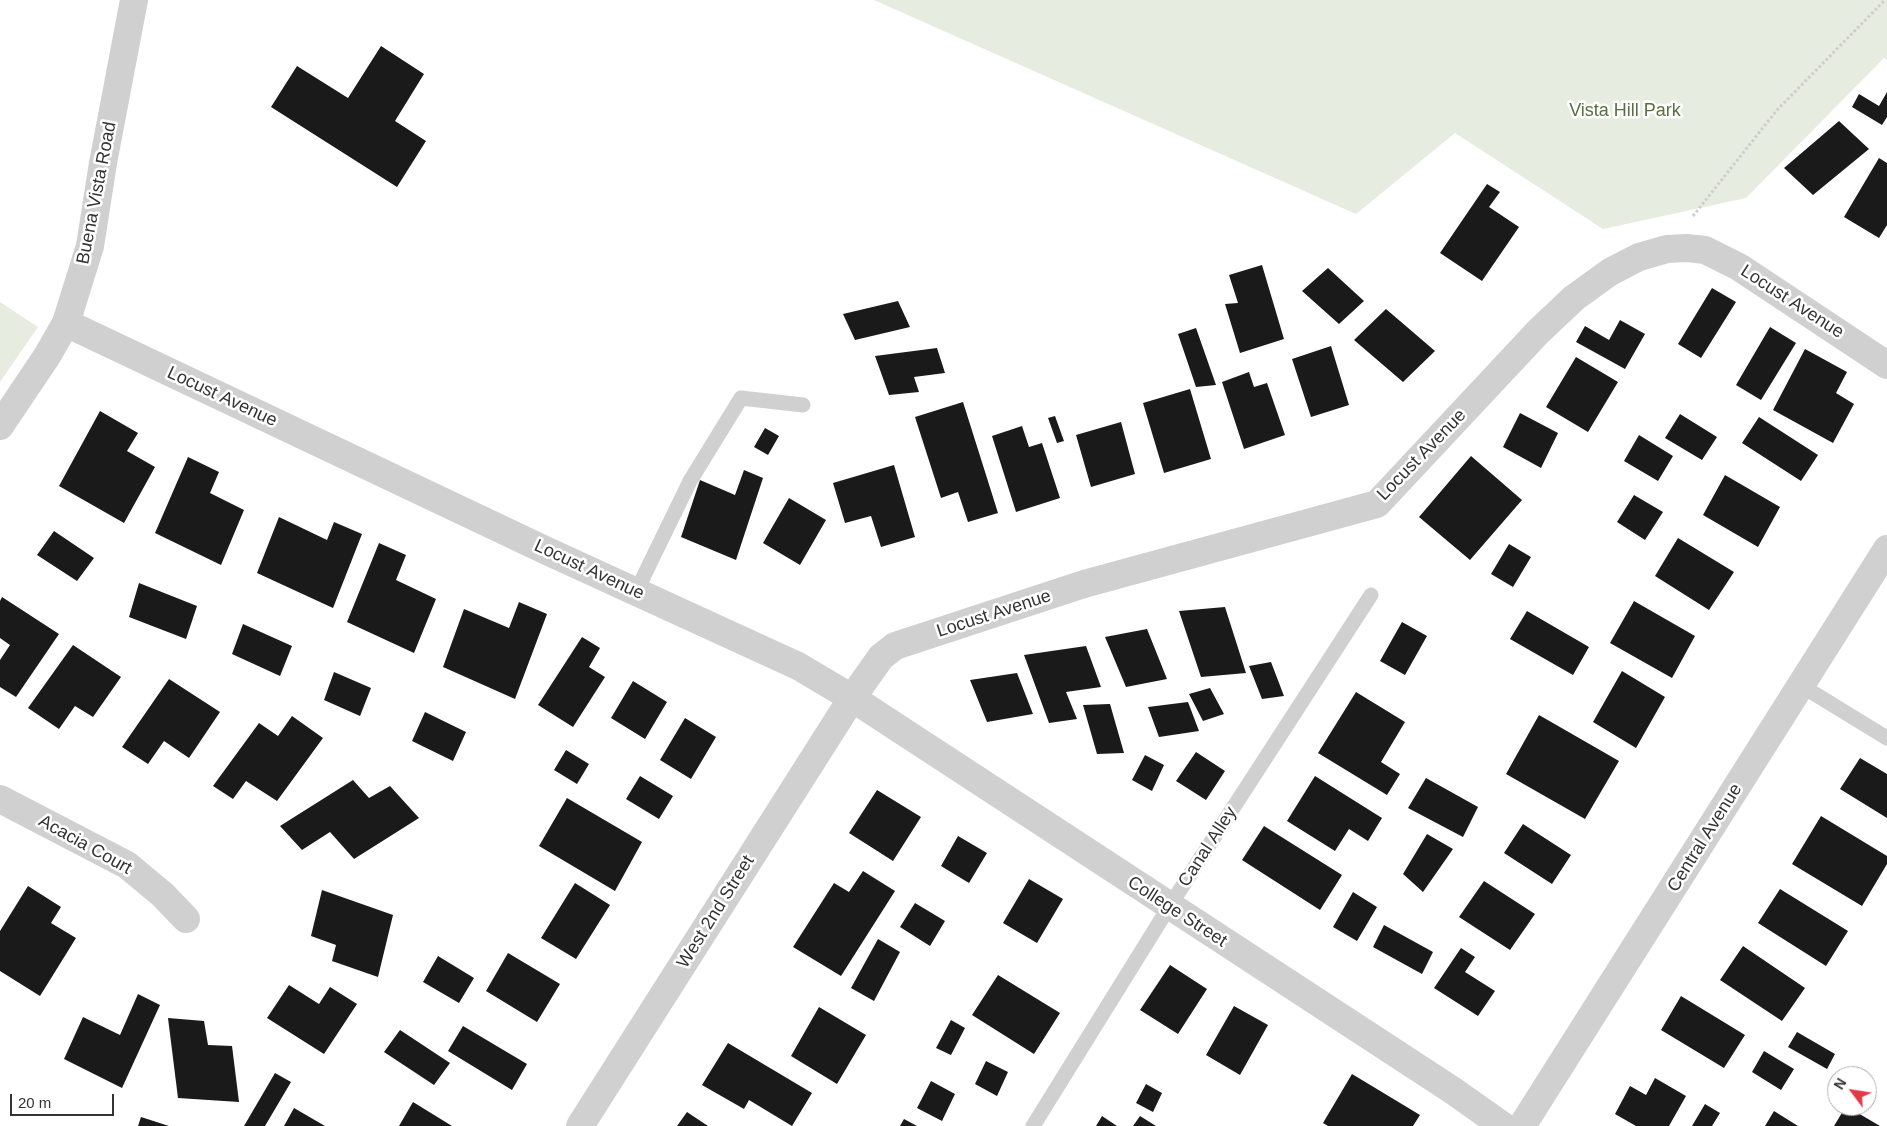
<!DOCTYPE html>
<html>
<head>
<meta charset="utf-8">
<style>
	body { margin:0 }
	#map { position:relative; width:1887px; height:1126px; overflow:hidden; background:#fff; font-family:Arial,sans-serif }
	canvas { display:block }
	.north { position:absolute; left:1827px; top:1066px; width:50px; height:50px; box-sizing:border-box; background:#fff; border:1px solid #adadad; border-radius:50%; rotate:301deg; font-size:14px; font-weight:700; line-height:20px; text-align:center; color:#333 }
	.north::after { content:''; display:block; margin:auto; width:18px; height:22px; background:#e63946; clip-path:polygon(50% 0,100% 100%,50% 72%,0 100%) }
	.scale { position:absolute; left:10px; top:1094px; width:104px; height:22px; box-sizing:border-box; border:2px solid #333; border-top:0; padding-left:6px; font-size:15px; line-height:18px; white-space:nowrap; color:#333; -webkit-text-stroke:4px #fff; paint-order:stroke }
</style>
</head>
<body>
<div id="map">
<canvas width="1887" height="1126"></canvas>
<div class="north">N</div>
<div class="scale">20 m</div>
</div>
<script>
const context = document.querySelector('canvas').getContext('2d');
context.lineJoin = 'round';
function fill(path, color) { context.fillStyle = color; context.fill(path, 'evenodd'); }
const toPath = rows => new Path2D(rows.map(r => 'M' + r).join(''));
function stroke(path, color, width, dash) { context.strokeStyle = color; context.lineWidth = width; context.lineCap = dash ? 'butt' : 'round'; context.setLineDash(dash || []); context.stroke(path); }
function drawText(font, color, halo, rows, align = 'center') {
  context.font = font + ' Arial,sans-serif'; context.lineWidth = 5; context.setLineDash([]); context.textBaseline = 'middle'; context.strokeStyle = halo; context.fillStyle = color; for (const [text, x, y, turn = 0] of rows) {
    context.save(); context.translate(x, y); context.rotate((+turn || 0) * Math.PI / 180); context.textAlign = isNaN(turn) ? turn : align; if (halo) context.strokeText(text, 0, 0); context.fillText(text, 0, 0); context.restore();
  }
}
fill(toPath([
	[874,0,1887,0,1887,60,1884,58,1746,198,1603,229,1455,133,1356,214],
	[0,302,38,327,0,382]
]), '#e6ecdf');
fill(toPath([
	[381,46,424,74,395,121,426,141,397,187,271,107,297,66,348,98],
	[1887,92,1887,117,1882,125,1852,107,1859,94,1879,106],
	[1839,121,1869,149,1813,195,1784,168],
	[1879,158,1887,163,1887,225,1879,238,1844,217],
	[1487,184,1500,192,1489,207,1519,227,1482,281,1440,253],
	[1262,265,1284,339,1240,353,1225,304,1238,303,1229,275],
	[1328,268,1364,301,1339,324,1302,291],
	[1712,288,1736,302,1701,358,1678,344],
	[898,301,910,327,855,340,843,314],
	[1386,309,1435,351,1403,382,1354,340],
	[1620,320,1645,334,1625,369,1576,342,1585,326,1609,340],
	[1770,327,1796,343,1761,400,1736,385],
	[1196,328,1216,385,1196,387,1178,334],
	[1331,346,1349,405,1311,417,1292,359],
	[937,348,945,373,914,377,919,392,889,395,875,356],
	[1805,349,1847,372,1836,393,1854,404,1833,443,1773,410],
	[1576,357,1618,382,1588,432,1546,407],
	[1249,372,1254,387,1267,383,1285,435,1244,449,1222,382],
	[1190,389,1211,459,1164,473,1143,403],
	[963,402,998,513,968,522,958,492,941,498,915,417],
	[100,411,138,433,127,451,155,467,124,523,59,486],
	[1520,413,1558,433,1541,468,1503,447],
	[1680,414,1717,437,1702,460,1665,438],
	[1055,416,1064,441,1057,443,1048,418],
	[1759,417,1818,455,1801,481,1742,443],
	[1121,422,1135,474,1091,487,1076,435],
	[1022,426,1029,447,1042,443,1060,498,1016,512,992,436],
	[765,428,779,436,768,455,754,447],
	[1639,435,1673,456,1658,481,1624,461],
	[1471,456,1522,500,1470,560,1419,517],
	[188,457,219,472,210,493,244,510,221,565,155,533],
	[894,465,915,537,881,547,871,516,845,523,833,483],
	[744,470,763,478,736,560,681,537,700,480,735,495],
	[1725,475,1780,507,1758,547,1703,515],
	[1634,495,1663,512,1645,540,1617,522],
	[789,498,826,520,800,565,763,543],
	[279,517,327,540,334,522,362,534,333,608,257,573],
	[54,531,94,558,77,581,37,555],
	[1678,538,1734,572,1709,610,1655,576],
	[379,543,406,555,396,580,436,599,414,653,347,622],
	[1509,544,1531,557,1513,587,1491,574],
	[139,583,197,606,186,639,129,617],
	[2,597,59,634,16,697,0,687,0,660,10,645,0,638,0,601],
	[1634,601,1695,636,1672,678,1610,643],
	[519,602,547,614,515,699,443,667,464,609,509,628],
	[1225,607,1246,673,1201,677,1179,611],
	[1527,611,1589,647,1573,675,1510,639],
	[1402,622,1427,636,1405,675,1380,661],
	[243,624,292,646,280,676,232,654],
	[1147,629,1167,679,1126,687,1105,637],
	[582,637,600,648,589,667,605,677,573,727,538,705],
	[73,645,121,677,93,717,75,706,59,729,28,708],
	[1086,646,1101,687,1066,692,1077,719,1049,723,1024,655],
	[1271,662,1284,696,1262,699,1249,666],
	[1622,671,1665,697,1636,748,1593,722],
	[334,672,371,688,360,716,324,700],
	[1017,673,1033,714,987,722,970,680],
	[169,679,220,712,189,758,164,741,148,764,122,747],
	[633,681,667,702,645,739,611,718],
	[1210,688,1224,714,1203,721,1189,694],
	[1356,692,1405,722,1381,762,1400,774,1387,795,1318,753],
	[1188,702,1199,731,1159,737,1148,707],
	[1110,704,1124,753,1097,754,1083,705],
	[425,712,466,732,453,761,412,741],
	[1539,715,1619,761,1585,819,1506,774],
	[292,716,323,738,277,801,246,781,233,799,213,786,259,723,278,736],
	[685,718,716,737,691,779,660,760],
	[566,750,589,764,577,784,554,770],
	[1196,752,1225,771,1206,800,1176,781],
	[1145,755,1164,765,1152,791,1132,780],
	[1860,758,1887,774,1887,818,1840,789],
	[640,776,673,796,659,819,626,799],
	[1315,776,1382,818,1368,841,1349,829,1335,851,1287,821],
	[1426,778,1478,807,1463,837,1408,808],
	[353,780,369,798,390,786,419,818,354,859,330,832,302,850,280,826],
	[877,790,921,817,893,861,849,833],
	[567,798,642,842,615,891,539,846],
	[1821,816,1887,856,1887,864,1862,906,1792,864],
	[1523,824,1571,855,1552,884,1504,853],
	[1264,826,1342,875,1320,910,1242,860],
	[1427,834,1453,849,1423,892,1403,874],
	[958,836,987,853,969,883,941,866],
	[863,871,895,891,841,976,793,947,834,883,849,892],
	[1029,879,1063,899,1037,943,1003,923],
	[1484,881,1535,914,1510,950,1459,917],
	[575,883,610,905,576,959,541,938],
	[28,886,61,907,51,923,76,938,40,996,0,971,0,931],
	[1780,889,1848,931,1826,966,1758,923],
	[322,890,393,915,378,977,332,961,336,945,311,936],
	[1353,892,1377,907,1357,941,1333,927],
	[915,903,945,921,930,946,900,927],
	[1384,925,1433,952,1422,974,1373,947],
	[878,939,900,952,874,1001,851,988],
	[1743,946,1805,988,1782,1021,1720,980],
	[1461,948,1475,957,1465,972,1495,991,1478,1016,1434,988],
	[508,953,560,984,537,1022,486,991],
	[438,956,474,978,459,1003,423,982],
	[1170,965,1207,989,1178,1034,1140,1010],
	[998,975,1060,1013,1034,1054,972,1015],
	[289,985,319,1004,330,987,357,1004,324,1054,267,1018],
	[138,994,160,1005,122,1088,64,1059,83,1017,120,1035],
	[1681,996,1745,1035,1724,1068,1661,1030],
	[1234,1006,1268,1025,1240,1075,1206,1055],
	[819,1007,866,1035,837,1084,791,1056],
	[168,1018,204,1021,208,1045,232,1046,239,1102,178,1098],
	[951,1020,965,1028,951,1055,936,1048],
	[463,1026,527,1064,512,1090,448,1051],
	[400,1030,450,1063,434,1085,384,1052],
	[1797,1032,1835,1054,1827,1069,1788,1047],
	[728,1043,812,1093,792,1126,749,1100,744,1109,702,1085],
	[1764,1051,1794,1069,1781,1090,1752,1072],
	[986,1061,1008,1072,997,1096,975,1084],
	[275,1073,291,1082,265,1126,244,1126],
	[1352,1074,1420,1115,1413,1126,1328,1126,1323,1123],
	[1655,1078,1686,1096,1669,1126,1636,1126,1615,1114,1630,1086,1646,1095],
	[931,1081,955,1094,942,1121,917,1108],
	[1146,1084,1162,1093,1153,1112,1136,1103],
	[413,1102,452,1126,399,1126],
	[1705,1104,1720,1113,1712,1126,1692,1126],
	[1846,1106,1880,1126,1834,1126],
	[294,1108,325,1126,284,1126],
	[1774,1111,1798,1126,1765,1126],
	[687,1112,708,1126,677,1126],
	[1102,1116,1117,1126,1096,1126],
	[1140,1116,1156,1126,1133,1126],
	[141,1117,169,1126,138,1126],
	[904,1119,917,1126,900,1126]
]), '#1a1a1a');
stroke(toPath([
	[1693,216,1777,110,1885,0]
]), '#cdcdcd', 3, [2.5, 2.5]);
stroke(toPath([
	[636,592,690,481,741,398,803,405],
	[1802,686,1887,738],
	[1033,1126,1169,907,1371,595]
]), '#d0d0d0', 15);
stroke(toPath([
	[66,323,547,551,798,666,852,698,1452,1090,1503,1126],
	[0,799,127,865,163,895,186,919],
	[580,1126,852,698,881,657,895,646,1084,584,1377,504,1538,332,1574,298,1610,272,1639,257,1667,249,1687,248,1705,250,1739,267,1887,365]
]), '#d0d0d0', 28);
stroke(toPath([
	[0,426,47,356,66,323,90,246,103,163,134,0],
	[1522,1126,1887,549]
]), '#d0d0d0', 28);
drawText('18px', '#56703f', '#fff', [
	["Vista Hill Park",1625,111]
]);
drawText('18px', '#333', '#fff', [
	["Buena Vista Road",97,193,-79],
	["Locust Avenue",1792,302,33],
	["Locust Avenue",222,397,25],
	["Locust Avenue",1422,455,-46],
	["Locust Avenue",589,570,25],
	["Locust Avenue",994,614,-18],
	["Central Avenue",1705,838,-58],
	["Acacia Court",85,845,29],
	["Canal Alley",1208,847,-57],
	["West 2nd Street",716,912,-58],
	["College Street",1177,912,33]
]);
</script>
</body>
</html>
